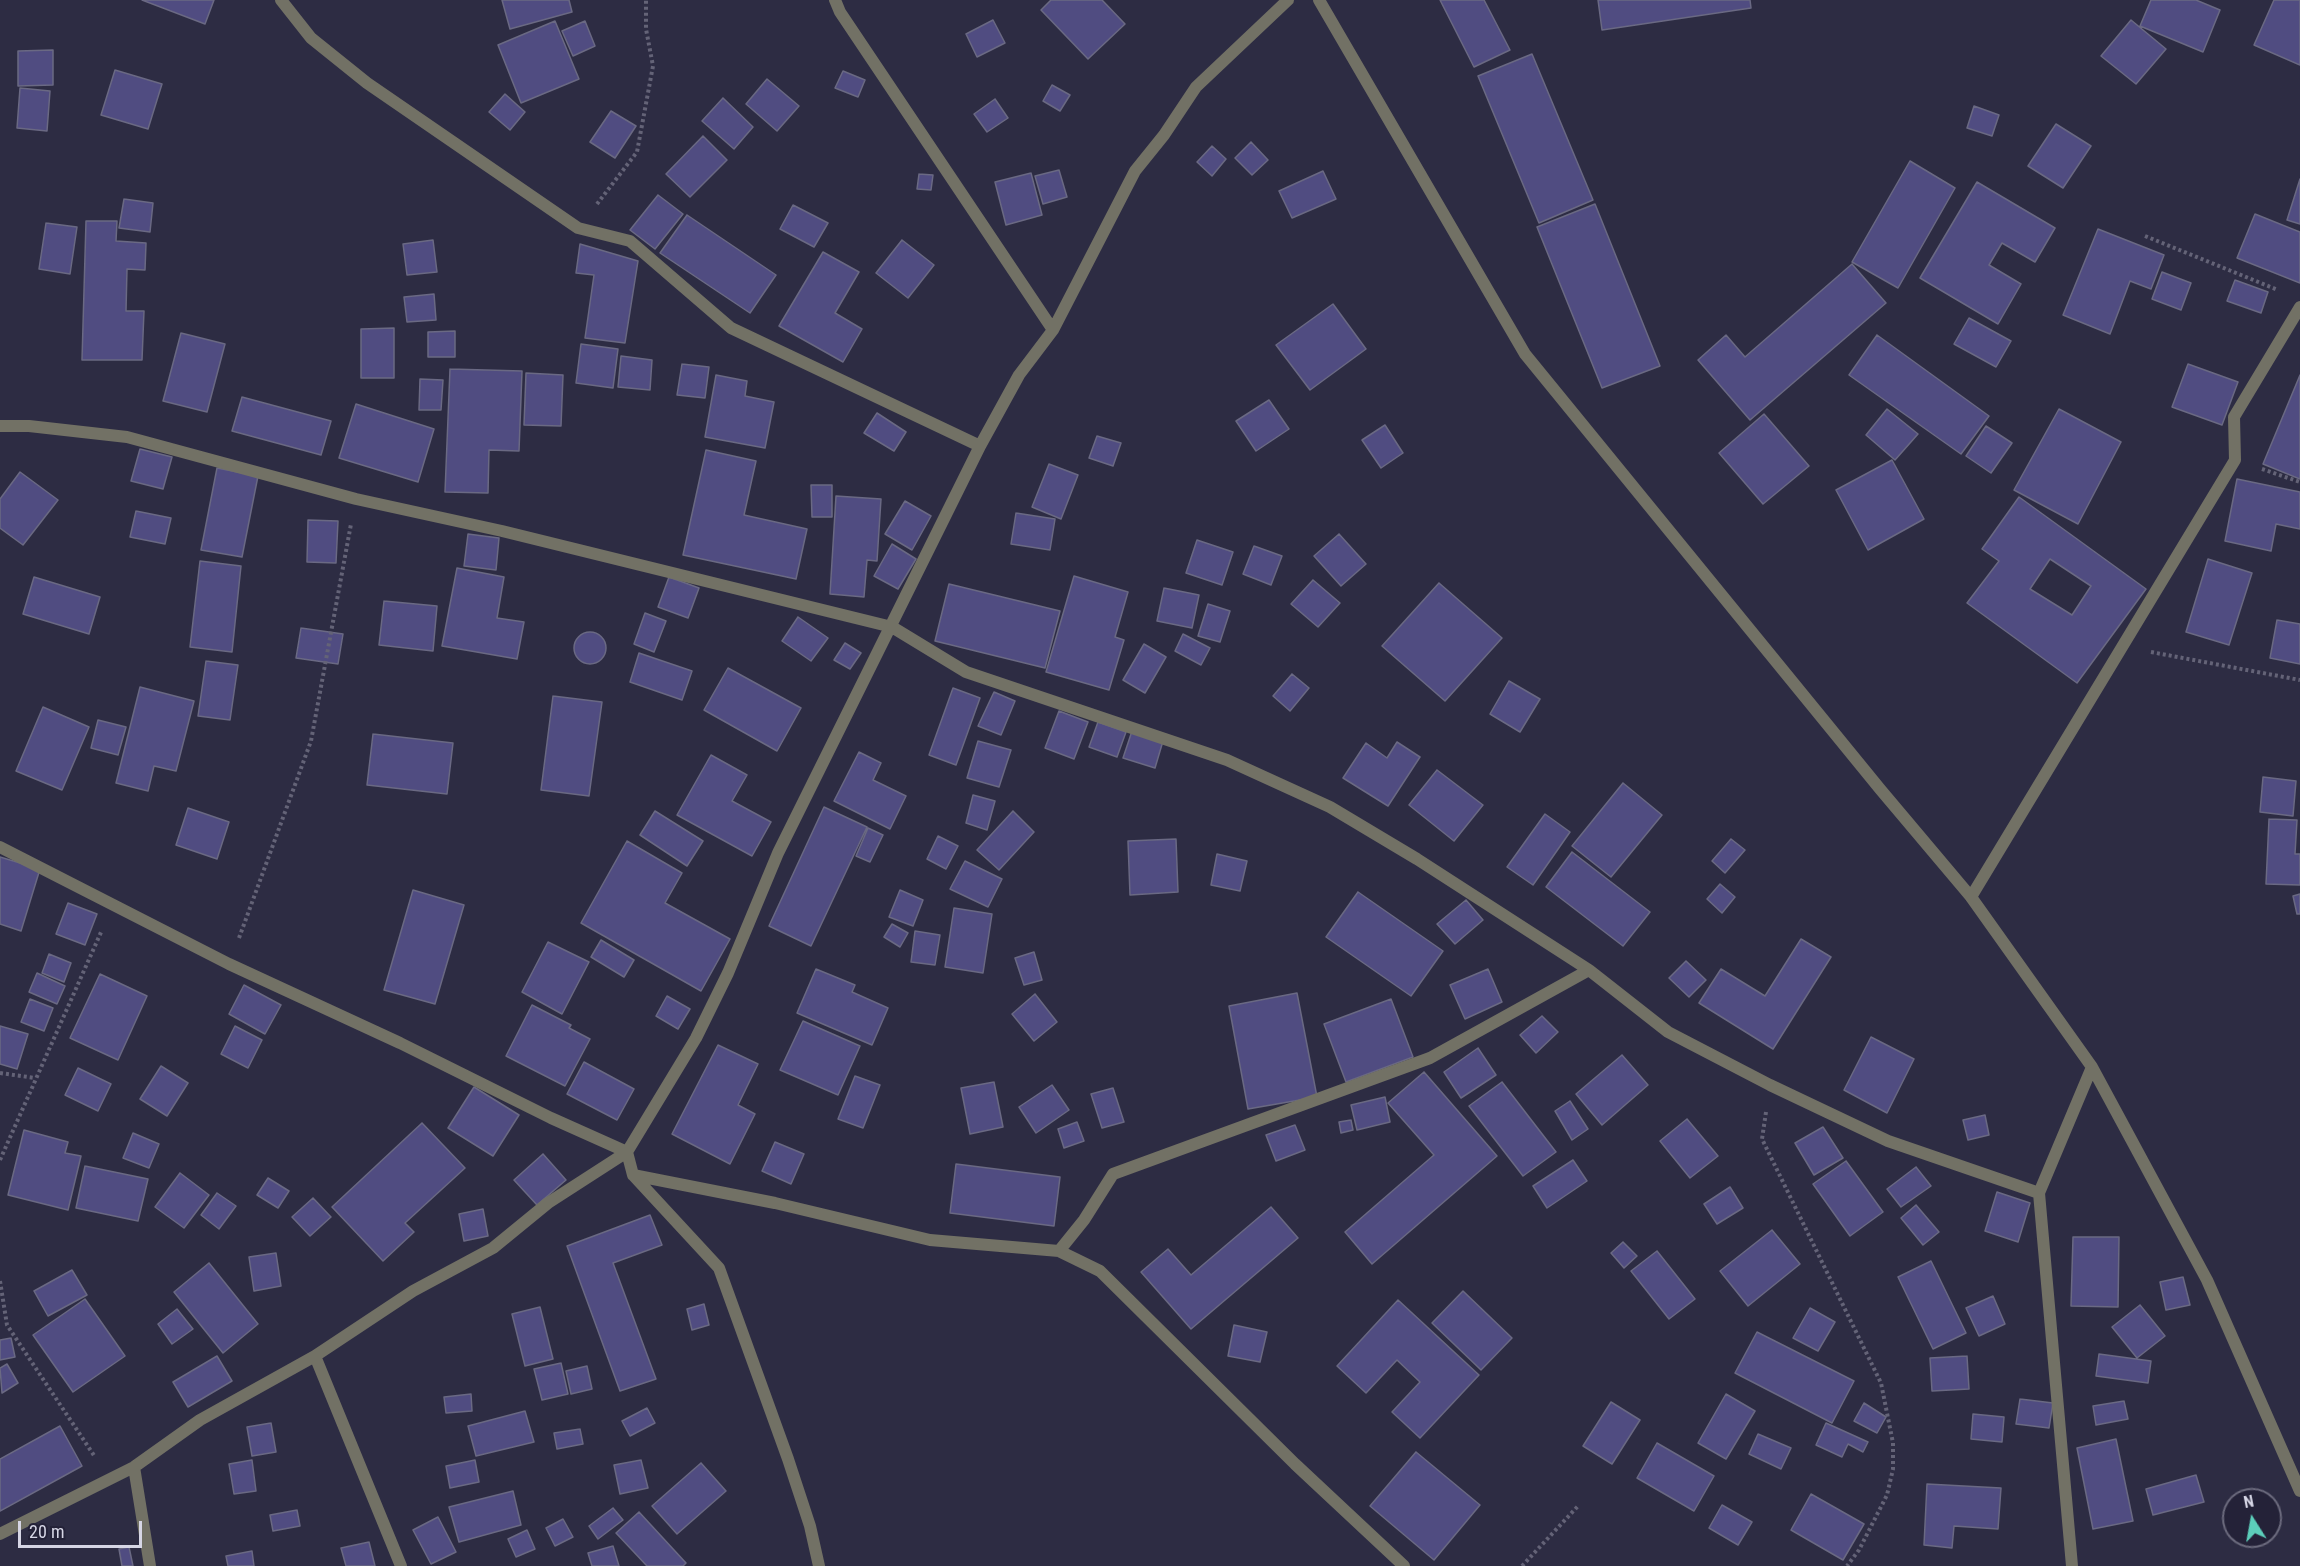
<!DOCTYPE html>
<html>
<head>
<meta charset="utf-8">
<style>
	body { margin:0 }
	#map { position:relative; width:2300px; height:1566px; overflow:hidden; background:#2d2c43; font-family:"Roboto Condensed",sans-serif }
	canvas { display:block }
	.north { position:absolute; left:2222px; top:1488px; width:60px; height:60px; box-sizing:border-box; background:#242238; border:2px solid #6b6a7d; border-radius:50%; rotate:349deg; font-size:16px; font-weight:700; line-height:24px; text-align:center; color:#d6d6e5 }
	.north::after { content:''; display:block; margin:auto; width:21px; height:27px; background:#5cceba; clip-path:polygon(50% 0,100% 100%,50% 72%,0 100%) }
	.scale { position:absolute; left:18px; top:1521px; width:124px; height:27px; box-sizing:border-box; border:3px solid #d6d6e5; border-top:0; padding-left:8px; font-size:18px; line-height:21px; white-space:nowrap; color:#d6d6e5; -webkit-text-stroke:4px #242238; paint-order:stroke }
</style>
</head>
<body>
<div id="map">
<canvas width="2300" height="1566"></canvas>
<div class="north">N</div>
<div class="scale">20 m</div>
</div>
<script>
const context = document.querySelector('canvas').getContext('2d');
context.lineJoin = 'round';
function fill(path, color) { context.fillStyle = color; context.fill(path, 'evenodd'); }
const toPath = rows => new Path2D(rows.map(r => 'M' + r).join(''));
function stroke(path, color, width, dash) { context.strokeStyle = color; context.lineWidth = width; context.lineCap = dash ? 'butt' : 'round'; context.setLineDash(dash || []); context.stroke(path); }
const building = toPath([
	[142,0,214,0,205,24,142,0],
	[502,0,569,0,572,12,510,29,502,0],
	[1051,0,1102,0,1125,24,1088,59,1041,10,1051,0],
	[1440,0,1484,0,1510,50,1474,67,1440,0],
	[1598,0,1750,0,1751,8,1602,30,1598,0],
	[2151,0,2196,0,2220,10,2203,52,2140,26,2151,0],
	[2274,0,2300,0,2300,65,2254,45,2274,0],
	[993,20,1005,43,977,57,966,34,993,20],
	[2131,20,2166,49,2136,84,2101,56,2131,20],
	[555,21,579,79,521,103,498,45,555,21],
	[585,21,595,46,573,56,562,31,585,21],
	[53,50,53,85,18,86,18,51,53,50],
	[1532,54,1593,200,1539,223,1478,76,1532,54],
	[115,70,162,84,148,129,101,115,115,70],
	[843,71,865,80,858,97,835,88,843,71],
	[767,79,799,106,777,131,746,104,767,79],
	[1052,85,1070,95,1060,111,1043,101,1052,85],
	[20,88,50,91,47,131,17,128,20,88],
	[505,94,525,112,510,130,489,112,505,94],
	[723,98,753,127,734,149,702,121,723,98],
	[995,99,1008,118,987,132,974,114,995,99],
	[1974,106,1999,115,1992,136,1967,128,1974,106],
	[611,111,636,126,615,158,590,142,611,111],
	[2056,124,2091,146,2063,188,2028,166,2056,124],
	[703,136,727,160,690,197,666,174,703,136],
	[1251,142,1268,160,1252,175,1235,158,1251,142],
	[1212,146,1226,159,1212,176,1197,162,1212,146],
	[1910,161,1955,188,1898,288,1852,262,1910,161],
	[1059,170,1067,197,1043,204,1035,176,1059,170],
	[1323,171,1336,199,1292,218,1279,191,1323,171],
	[1031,173,1042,215,1006,225,995,182,1031,173],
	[919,174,933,175,931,190,917,189,919,174],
	[2300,179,2300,224,2287,220,2300,179],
	[1977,182,2055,228,2035,262,2002,243,1989,265,2021,284,1998,324,1920,278,1977,182],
	[658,195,683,214,655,249,630,230,658,195],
	[124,199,153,203,150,232,119,228,124,199],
	[1595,204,1660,366,1602,388,1537,227,1595,204],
	[793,205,828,223,814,247,780,229,793,205],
	[2255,214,2300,232,2300,283,2237,258,2255,214],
	[687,215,776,275,750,313,660,253,687,215],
	[86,221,117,221,116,241,146,243,145,270,127,269,126,311,144,311,142,360,82,360,86,221],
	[46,223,77,227,70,274,39,269,46,223],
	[2098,229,2164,255,2151,289,2130,281,2110,334,2063,315,2098,229],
	[433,240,437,272,407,275,403,244,433,240],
	[902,240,934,265,908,298,876,273,902,240],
	[580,244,638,261,625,343,585,338,594,275,576,273,580,244],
	[823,252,859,272,835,313,862,329,843,362,779,326,823,252],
	[1852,264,1886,303,1750,420,1698,360,1726,335,1745,357,1852,264],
	[2162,272,2191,283,2181,310,2152,299,2162,272],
	[2235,280,2268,292,2261,313,2227,301,2235,280],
	[434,294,436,320,407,322,404,297,434,294],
	[1333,304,1366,349,1310,390,1276,345,1333,304],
	[1969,318,2011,341,1996,367,1954,344,1969,318],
	[394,328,394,378,361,378,361,329,394,328],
	[455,331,455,357,428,357,428,332,455,331],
	[181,333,225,344,207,412,163,401,181,333],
	[1877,335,1989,416,1961,454,1849,375,1877,335],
	[581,344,618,349,613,388,576,383,581,344],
	[621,356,652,360,650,390,618,387,621,356],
	[682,364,709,367,705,398,677,395,682,364],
	[2188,364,2238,382,2222,425,2172,407,2188,364],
	[450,369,522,371,519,451,489,450,488,493,445,492,450,369],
	[526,373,563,375,561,426,524,425,526,373],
	[716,375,747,381,745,396,774,402,765,448,705,437,716,375],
	[2300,375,2300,479,2263,464,2300,375],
	[420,379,443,380,441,410,419,410,420,379],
	[242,397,331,421,321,455,232,431,242,397],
	[1269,400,1289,429,1256,451,1236,421,1269,400],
	[356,404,434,429,418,482,339,458,356,404],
	[1887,409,1918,434,1895,460,1866,435,1887,409],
	[2059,409,2121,442,2078,524,2014,490,2059,409],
	[877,413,906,432,894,451,864,433,877,413],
	[1764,414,1809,466,1763,504,1719,453,1764,414],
	[1385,425,1403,453,1381,468,1362,440,1385,425],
	[1986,426,2012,443,1991,473,1966,456,1986,426],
	[1097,436,1121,443,1113,466,1089,458,1097,436],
	[140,449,172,457,163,489,131,481,140,449],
	[706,450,756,461,744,515,807,529,796,579,683,555,706,450],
	[1892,460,1924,519,1868,550,1836,490,1892,460],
	[1049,464,1078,475,1061,519,1032,507,1049,464],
	[217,468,258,476,242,557,201,550,217,468],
	[20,472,58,500,23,545,0,528,0,499,20,472],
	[2237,479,2300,492,2300,529,2276,524,2271,551,2225,541,2237,479],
	[811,485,832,485,832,517,812,517,811,485],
	[836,496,881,499,877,561,867,560,864,597,830,594,836,496],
	[2019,497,2146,589,2077,683,1967,603,1999,561,1982,549,2019,497],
	[2050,559,2091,586,2072,615,2030,589,2050,559],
	[905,501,931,516,912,550,885,534,905,501],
	[136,511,171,518,165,544,130,537,136,511],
	[1016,513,1055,519,1050,550,1011,544,1016,513],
	[308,520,338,521,336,563,307,562,308,520],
	[468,534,499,538,496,570,464,566,468,534],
	[1339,534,1366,564,1341,586,1314,556,1339,534],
	[1197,540,1233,552,1222,585,1186,573,1197,540],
	[892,544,916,559,898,589,874,576,892,544],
	[1254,546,1282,556,1271,585,1243,574,1254,546],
	[2208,559,2252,573,2229,645,2186,632,2208,559],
	[200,561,241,566,232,652,190,647,200,561],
	[457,568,504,577,497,618,524,622,517,659,442,646,457,568],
	[1074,576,1128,592,1115,637,1124,640,1109,690,1046,672,1074,576],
	[34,577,100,597,89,634,23,614,34,577],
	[669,577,699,588,688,618,658,607,669,577],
	[1313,580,1340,603,1318,627,1291,604,1313,580],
	[1439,583,1502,638,1445,701,1382,646,1439,583],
	[949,584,1060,611,1045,668,935,641,949,584],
	[1164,588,1199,595,1192,628,1157,621,1164,588],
	[384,601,437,606,433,651,379,645,384,601],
	[1208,604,1230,611,1220,642,1198,636,1208,604],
	[645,613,666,621,654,652,634,644,645,613],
	[798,617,828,638,811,661,782,641,798,617],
	[2277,620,2300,624,2300,664,2270,658,2277,620],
	[301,628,343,634,338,664,296,658,301,628],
	'574 648a16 16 0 1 1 32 0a16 16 0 1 1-32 0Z',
	[1183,634,1210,648,1201,665,1175,651,1183,634],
	[845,643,861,653,850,669,834,660,845,643],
	[1144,644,1166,657,1145,693,1123,680,1144,644],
	[639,653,692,671,682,700,630,682,639,653],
	[206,661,238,665,230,720,198,716,206,661],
	[728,668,801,708,777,751,704,710,728,668],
	[1292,674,1309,688,1290,711,1273,696,1292,674],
	[1509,681,1540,699,1520,732,1490,714,1509,681],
	[140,687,194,701,176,771,154,766,148,791,116,783,140,687],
	[953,688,980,698,956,765,929,755,953,688],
	[994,692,1015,701,1001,735,978,726,994,692],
	[553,696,602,702,589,796,541,790,553,696],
	[43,707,89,727,62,790,16,771,43,707],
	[1059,711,1088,722,1074,759,1045,748,1059,711],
	[98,720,126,727,118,755,91,748,98,720],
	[1098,722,1126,732,1117,757,1089,747,1098,722],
	[1132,731,1163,741,1155,768,1123,758,1132,731],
	[373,734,453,743,447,794,367,785,373,734],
	[978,741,1011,750,999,787,967,778,978,741],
	[1397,742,1420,757,1388,806,1343,778,1366,743,1387,758,1397,742],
	[859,752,881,763,873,780,906,796,890,829,834,801,859,752],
	[711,755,747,775,732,801,771,822,752,856,677,815,711,755],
	[1437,770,1483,805,1454,841,1409,805,1437,770],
	[2263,777,2296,781,2293,816,2260,812,2263,777],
	[1623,783,1662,815,1611,877,1572,846,1623,783],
	[973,795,995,801,987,830,966,823,973,795],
	[824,807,867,827,811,946,769,926,824,807],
	[188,808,229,822,217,859,176,845,188,808],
	[655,811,703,841,687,866,640,835,655,811],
	[1013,811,1034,832,999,870,977,850,1013,811],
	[1545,814,1570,832,1533,885,1507,867,1545,814],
	[2269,819,2297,820,2295,854,2300,854,2300,885,2266,884,2269,819],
	[868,828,883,835,870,862,856,856,868,828],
	[938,836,958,846,946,869,927,859,938,836],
	[1176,839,1178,892,1130,895,1128,841,1176,839],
	[1731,839,1745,850,1725,873,1712,861,1731,839],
	[627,841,682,873,665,903,730,939,701,991,581,923,627,841],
	[1572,852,1650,912,1623,946,1546,887,1572,852],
	[1217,854,1247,861,1240,891,1211,885,1217,854],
	[0,857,40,869,21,931,0,924,0,857],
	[965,861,1002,879,988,907,950,889,965,861],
	[1720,884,1735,897,1722,913,1707,899,1720,884],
	[413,890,464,905,435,1004,384,990,413,890],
	[900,890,923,900,913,926,889,917,900,890],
	[1358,892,1443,951,1411,996,1326,937,1358,892],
	[2300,894,2300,914,2297,914,2293,896,2300,894],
	[1466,900,1483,920,1455,944,1437,924,1466,900],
	[68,903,97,914,85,945,56,934,68,903],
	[954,908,992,914,983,973,945,967,954,908],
	[892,924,908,933,900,947,884,937,892,924],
	[915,931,940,935,935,965,911,962,915,931],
	[1801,939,1831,957,1773,1049,1699,1003,1721,969,1765,996,1801,939],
	[601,940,634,960,624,977,591,957,601,940],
	[548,942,589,962,562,1014,522,992,548,942],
	[1034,952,1042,980,1024,985,1015,958,1034,952],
	[49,954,71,963,64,982,42,973,49,954],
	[1686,961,1706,980,1689,997,1669,978,1686,961],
	[816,969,855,985,852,992,888,1008,872,1045,797,1013,816,969],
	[1488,969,1502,1002,1465,1019,1450,985,1488,969],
	[37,973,65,986,57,1004,29,992,37,973],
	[100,974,147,996,118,1060,70,1038,100,974],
	[244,985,281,1005,265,1034,229,1014,244,985],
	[1297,993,1317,1097,1248,1109,1229,1006,1297,993],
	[1035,994,1057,1022,1034,1041,1012,1014,1035,994],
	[667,996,690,1009,678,1029,656,1016,667,996],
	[30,999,53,1008,44,1031,21,1022,30,999],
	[1391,999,1413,1057,1346,1082,1324,1024,1391,999],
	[532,1005,571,1025,569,1028,590,1039,565,1086,506,1056,532,1005],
	[1542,1016,1558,1032,1536,1053,1520,1035,1542,1016],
	[803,1021,860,1046,838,1095,780,1070,803,1021],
	[0,1026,28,1034,17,1069,0,1064,0,1026],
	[235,1026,262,1040,248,1068,221,1054,235,1026],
	[1871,1037,1914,1059,1887,1113,1844,1090,1871,1037],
	[718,1045,758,1064,738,1105,755,1114,730,1164,672,1134,718,1045],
	[1478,1048,1496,1075,1461,1098,1444,1072,1478,1048],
	[1622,1055,1648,1085,1602,1125,1576,1094,1622,1055],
	[584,1062,634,1089,617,1120,567,1094,584,1062],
	[161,1066,188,1083,167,1116,140,1099,161,1066],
	[78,1068,111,1084,98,1111,65,1095,78,1068],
	[1424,1072,1497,1156,1372,1264,1345,1232,1434,1155,1388,1103,1424,1072],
	[855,1076,880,1085,863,1128,838,1119,855,1076],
	[994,1082,1003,1127,970,1134,961,1088,994,1082],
	[1502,1082,1556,1152,1523,1176,1469,1106,1502,1082],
	[1052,1085,1069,1110,1036,1133,1019,1107,1052,1085],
	[474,1087,519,1115,493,1156,448,1128,474,1087],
	[1113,1088,1124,1122,1102,1128,1091,1094,1113,1088],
	[1385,1097,1390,1122,1357,1130,1351,1105,1385,1097],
	[1570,1101,1588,1129,1572,1140,1555,1111,1570,1101],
	[1985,1115,1989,1135,1968,1140,1963,1120,1985,1115],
	[1687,1119,1718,1156,1690,1178,1660,1141,1687,1119],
	[1351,1120,1353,1130,1341,1133,1339,1122,1351,1120],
	[1077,1122,1084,1141,1064,1148,1058,1129,1077,1122],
	[422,1123,465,1168,405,1223,414,1232,383,1261,332,1207,422,1123],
	[1295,1125,1305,1150,1276,1161,1266,1135,1295,1125],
	[1823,1127,1843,1158,1814,1175,1795,1143,1823,1127],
	[24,1130,68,1142,65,1153,81,1156,68,1210,8,1195,24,1130],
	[133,1133,159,1144,149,1168,123,1158,133,1133],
	[775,1142,804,1154,791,1184,762,1171,775,1142],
	[543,1154,566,1180,537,1205,514,1180,543,1154],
	[1573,1160,1587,1181,1547,1208,1533,1186,1573,1160],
	[1846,1161,1883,1212,1850,1236,1813,1184,1846,1161],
	[956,1164,1060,1177,1054,1226,950,1213,956,1164],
	[85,1166,148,1179,138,1221,76,1208,85,1166],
	[1916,1167,1931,1186,1901,1207,1887,1189,1916,1167],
	[180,1173,209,1195,184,1228,155,1207,180,1173],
	[268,1178,289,1191,278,1208,257,1195,268,1178],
	[1730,1187,1743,1208,1717,1224,1704,1204,1730,1187],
	[1997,1192,2030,1203,2018,1242,1985,1231,1997,1192],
	[217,1193,236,1206,219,1229,201,1215,217,1193],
	[313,1198,331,1217,310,1236,292,1217,313,1198],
	[1916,1205,1939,1232,1923,1245,1901,1218,1916,1205],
	[1271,1207,1298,1238,1191,1329,1141,1272,1168,1249,1191,1275,1271,1207],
	[483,1209,488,1236,464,1241,459,1214,483,1209],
	[650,1215,662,1245,613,1263,656,1379,620,1391,567,1246,650,1215],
	[1772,1230,1800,1264,1748,1306,1720,1271,1772,1230],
	[2073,1237,2119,1237,2118,1307,2071,1306,2073,1237],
	[1623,1242,1637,1256,1624,1268,1611,1253,1623,1242],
	[1657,1251,1695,1299,1669,1319,1631,1271,1657,1251],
	[276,1253,281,1286,254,1291,249,1257,276,1253],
	[1931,1261,1966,1333,1933,1349,1898,1277,1931,1261],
	[209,1263,258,1324,223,1353,174,1292,209,1263],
	[72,1270,87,1295,48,1316,34,1291,72,1270],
	[2183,1277,2190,1305,2166,1310,2160,1282,2183,1277],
	[1463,1291,1512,1338,1481,1370,1432,1323,1463,1291],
	[1993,1296,2005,1324,1979,1336,1966,1308,1993,1296],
	[85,1299,125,1356,73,1392,33,1335,85,1299],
	[1398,1300,1479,1375,1420,1438,1392,1412,1420,1382,1397,1360,1366,1393,1337,1366,1398,1300],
	[704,1304,709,1325,692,1330,687,1309,704,1304],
	[2140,1305,2165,1336,2137,1358,2112,1327,2140,1305],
	[540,1307,553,1359,525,1366,512,1314,540,1307],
	[1810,1308,1835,1322,1818,1351,1793,1338,1810,1308],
	[177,1309,193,1329,172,1344,158,1324,177,1309],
	[1234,1325,1267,1332,1260,1362,1228,1356,1234,1325],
	[1757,1332,1854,1381,1832,1423,1735,1373,1757,1332],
	[11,1338,15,1357,0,1360,0,1340,11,1338],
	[2099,1354,2151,1361,2148,1383,2096,1376,2099,1354],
	[217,1356,232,1381,188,1407,173,1382,217,1356],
	[1967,1356,1969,1389,1932,1391,1930,1358,1967,1356],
	[561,1363,568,1394,542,1400,534,1369,561,1363],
	[7,1364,18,1383,2,1393,0,1368,7,1364],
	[587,1366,592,1389,571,1394,566,1371,587,1366],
	[471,1394,472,1411,446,1413,444,1397,471,1394],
	[1726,1394,1755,1411,1726,1459,1698,1443,1726,1394],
	[2020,1399,2053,1403,2049,1428,2016,1424,2020,1399],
	[2124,1401,2128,1419,2096,1425,2093,1406,2124,1401],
	[1611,1402,1640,1420,1612,1464,1583,1446,1611,1402],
	[1864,1403,1886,1417,1877,1433,1854,1421,1864,1403],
	[647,1408,655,1423,630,1436,622,1421,647,1408],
	[525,1411,534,1442,476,1456,468,1426,525,1411],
	[1973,1414,2004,1417,2002,1442,1971,1439,1973,1414],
	[271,1423,276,1452,252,1456,247,1427,271,1423],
	[1826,1423,1868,1442,1863,1452,1848,1444,1842,1457,1816,1445,1826,1423],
	[60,1426,82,1466,0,1511,0,1459,60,1426],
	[580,1429,583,1444,557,1449,554,1433,580,1429],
	[1758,1434,1791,1448,1781,1469,1749,1454,1758,1434],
	[2116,1439,2133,1521,2093,1529,2077,1448,2116,1439],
	[1657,1443,1714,1476,1694,1511,1637,1478,1657,1443],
	[1416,1452,1480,1505,1434,1560,1370,1506,1416,1452],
	[252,1460,256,1491,234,1494,229,1464,252,1460],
	[475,1460,479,1482,450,1488,446,1466,475,1460],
	[641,1460,648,1488,620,1494,614,1465,641,1460],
	[701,1463,726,1491,677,1534,652,1506,701,1463],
	[2196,1475,2204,1502,2153,1515,2146,1489,2196,1475],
	[1927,1484,2001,1488,1998,1529,1954,1526,1952,1548,1924,1545,1927,1484],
	[513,1491,521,1525,459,1542,449,1507,513,1491],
	[1811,1494,1864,1524,1843,1560,1791,1530,1811,1494],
	[1722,1505,1752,1522,1738,1545,1709,1528,1722,1505],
	[613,1508,623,1520,598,1539,589,1526,613,1508],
	[297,1510,300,1526,273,1531,270,1515,297,1510],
	[639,1512,686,1563,683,1566,647,1566,616,1533,639,1512],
	[438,1517,456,1552,431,1564,413,1530,438,1517],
	[563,1519,573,1537,555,1546,546,1528,563,1519],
	[527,1530,535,1549,516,1557,508,1539,527,1530],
	[369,1542,375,1566,346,1566,341,1548,369,1542],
	[613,1546,619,1566,592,1566,588,1553,613,1546],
	[129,1547,133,1566,122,1566,119,1549,129,1547],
	[252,1551,254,1566,228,1566,226,1556,252,1551]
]);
fill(building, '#504c81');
stroke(building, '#6a6983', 1.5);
stroke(toPath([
	[597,204,637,152,653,66,646,29,646,0],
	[2145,236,2278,290],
	[2262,469,2300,482],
	[2151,652,2300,680],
	[239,938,311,741,351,524],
	[0,1073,35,1078],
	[1766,1112,1762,1139,1881,1383,1893,1443,1893,1469,1887,1495,1859,1550,1847,1566],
	[0,1160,102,930],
	[0,1281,7,1325,95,1457],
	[1522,1566,1579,1505]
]), '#646377', 4, [3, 3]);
stroke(toPath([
	[281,0,311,38,367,83,578,228,630,241,731,328,980,446],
	[835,0,840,12,1053,330],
	[1319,0,1525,354,1880,789,1971,897,2092,1067,2207,1280,2300,1491],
	[0,426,29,426,127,437,356,499,502,531,892,627,966,672,1227,760,1330,807,1417,859,1589,970,1668,1032,1770,1085,1888,1141,2039,1193,2072,1566],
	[0,847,229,964,400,1043,551,1118,627,1152,696,1038,728,973,778,853,980,446,1019,375,1053,330,1135,171,1164,135,1196,87,1288,0],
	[1971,897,2235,460,2234,417,2300,307],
	[633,1175,719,1268,788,1459,810,1526,819,1566],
	[2039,1193,2092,1067],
	[1059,1251,1084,1220,1113,1174,1430,1058,1589,970],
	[315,1356,401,1566],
	[134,1467,150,1566],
	[0,1534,134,1467,200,1420,315,1356,413,1291,493,1248,548,1203,627,1152,633,1175,775,1203,930,1240,1059,1251,1100,1271,1295,1464,1404,1566]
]), '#727165', 12);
</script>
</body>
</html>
